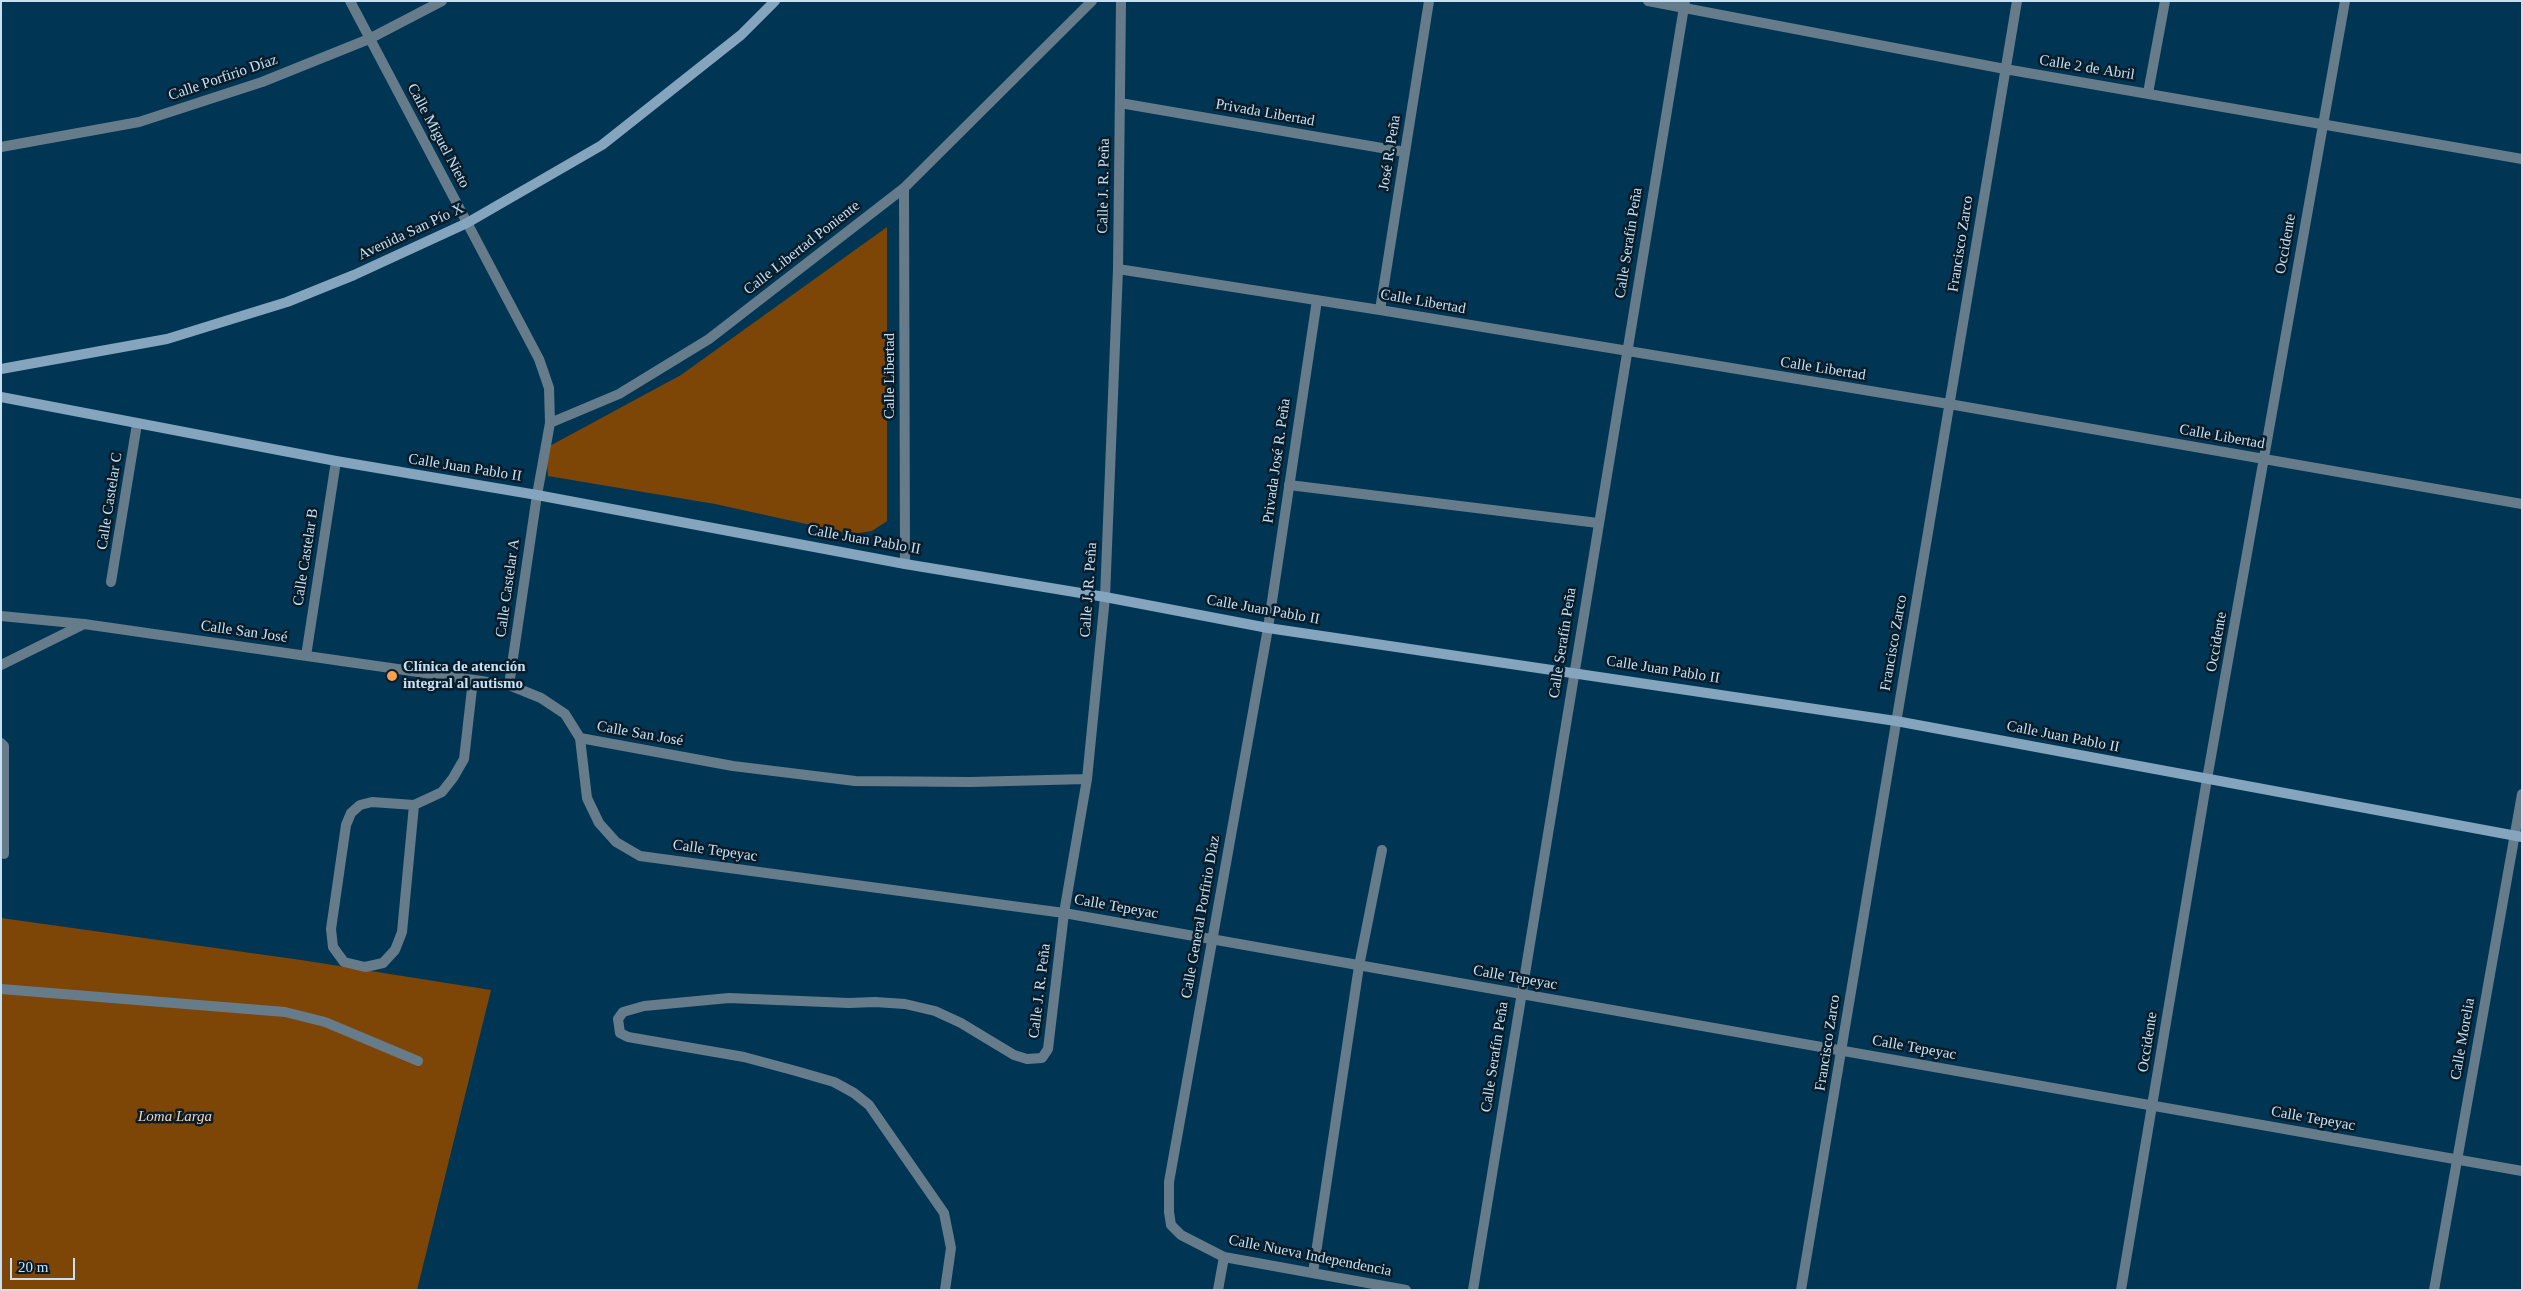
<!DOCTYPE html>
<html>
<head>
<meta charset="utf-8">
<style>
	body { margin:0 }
	#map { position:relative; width:2523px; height:1291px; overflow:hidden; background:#003654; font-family:Georgia,serif }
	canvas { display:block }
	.frame { position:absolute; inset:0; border:2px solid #c7e0f3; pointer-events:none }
	.scale { position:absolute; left:10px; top:1258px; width:65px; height:22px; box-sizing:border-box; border:2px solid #c7e0f3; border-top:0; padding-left:6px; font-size:15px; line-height:18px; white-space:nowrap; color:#c7e0f3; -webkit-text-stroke:4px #081c2a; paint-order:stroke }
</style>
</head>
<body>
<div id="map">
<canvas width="2523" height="1291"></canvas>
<div class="frame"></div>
<div class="scale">20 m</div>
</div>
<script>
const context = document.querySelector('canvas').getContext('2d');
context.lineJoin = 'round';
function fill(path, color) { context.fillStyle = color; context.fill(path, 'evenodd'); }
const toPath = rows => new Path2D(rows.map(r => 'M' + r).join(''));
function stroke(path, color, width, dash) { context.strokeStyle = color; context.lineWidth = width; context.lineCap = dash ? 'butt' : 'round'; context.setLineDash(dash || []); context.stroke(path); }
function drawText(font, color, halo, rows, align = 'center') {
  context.font = font + ' Georgia,serif'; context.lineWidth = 5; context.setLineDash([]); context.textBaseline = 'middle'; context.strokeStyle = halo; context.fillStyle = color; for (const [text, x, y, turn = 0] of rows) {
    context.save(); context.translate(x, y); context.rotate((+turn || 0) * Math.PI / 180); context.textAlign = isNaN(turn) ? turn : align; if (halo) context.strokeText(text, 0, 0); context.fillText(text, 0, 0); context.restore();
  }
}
fill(toPath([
	[887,227,887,521,872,531,852,534,715,504,548,476,546,448,681,375],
	[1,918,301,960,491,990,417,1290,1,1290]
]), '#7e4606');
stroke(toPath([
	[1120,103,1405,152],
	[1289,485,1598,523],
	[1,665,84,624],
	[1,743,4,746,4,854],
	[414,805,402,932,395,950,383,963,365,967,344,962,333,947,331,929,346,825,351,813,360,805,372,802,414,805,442,792,453,778,464,759,473,680]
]), '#677c8b', 10);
stroke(toPath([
	[350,1,539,359,549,388,550,423,537,495,509,685],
	[1648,1,2005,69,2522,159],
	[2148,93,2165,1],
	[1,147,139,122,262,82,369,39,442,1],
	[904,188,905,564],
	[1118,269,1380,310,1949,404,2522,504],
	[1317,300,1268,628,1169,1182,1169,1212,1171,1225,1181,1235,1224,1257,1406,1290],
	[1380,310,1429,1],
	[550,423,619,394,709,339,904,188,1092,1],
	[111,582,137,424],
	[1,616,84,624,509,685,541,698,565,714,580,738,733,766,855,781,970,782,1087,779],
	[306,656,336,461],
	[580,738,587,798,599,823,616,842,640,856,1064,913,2522,1171],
	[1,989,285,1012,325,1022,418,1061],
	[1313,1273,1359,966,1382,850],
	[945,1290,951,1248,944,1213,869,1105,854,1093,834,1082,796,1071,744,1057,628,1037,620,1033,618,1019,623,1012,644,1006,729,998,849,1003,875,1002,905,1004,935,1011,961,1023,1014,1055,1027,1059,1042,1058,1048,1049,1064,913,1087,779,1105,597,1118,269,1121,1],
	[1218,1290,1224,1257],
	[1473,1290,1685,1],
	[1801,1290,2017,1],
	[2121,1290,2207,779,2345,1],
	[2434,1290,2522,794]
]), '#677c8b', 10);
stroke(toPath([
	[1,369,167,339,287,302,354,275,467,223,602,145,741,35,775,1],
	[1,397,336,461,537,495,905,564,1105,597,1268,628,1896,721,2522,837]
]), '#84a5bd', 10);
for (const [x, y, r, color] of [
	[392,676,6,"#f9a04d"]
]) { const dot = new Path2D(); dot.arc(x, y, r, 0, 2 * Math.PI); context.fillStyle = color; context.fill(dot); stroke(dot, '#081c2a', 2); }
drawText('15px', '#c7e0f3', '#081c2a', [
	["Calle 2 de Abril",2087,68,9],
	["Calle Porfirio Díaz",223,78,-19],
	["Privada Libertad",1265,113,10],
	["Calle Miguel Nieto",438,136,62],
	["José R. Peña",1390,153,-81],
	["Calle J. R. Peña",1104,186,-89],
	["Avenida San Pío X",411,232,-25],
	["Calle Serafín Peña",1629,243,-81],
	["Francisco Zarco",1961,244,-81],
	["Occidente",2286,244,-80],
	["Calle Libertad Poniente",802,248,-38],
	["Calle Libertad",1423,302,10],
	["Calle Libertad",1823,369,9],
	["Calle Libertad",890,376,-90],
	["Calle Libertad",2222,437,10],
	["Privada José R. Peña",1277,461,-82],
	["Calle Juan Pablo II",465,468,9],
	["Calle Castelar C",110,501,-81],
	["Calle Juan Pablo II",864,540,10],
	["Calle Castelar B",306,557,-81],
	["Calle Castelar A",508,588,-82],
	["Calle J. R. Peña",1089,590,-86],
	["Calle Juan Pablo II",1263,610,10],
	["Calle San José",244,632,8],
	["Occidente",2217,642,-80],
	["Calle Serafín Peña",1563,643,-81],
	["Francisco Zarco",1894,643,-80],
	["Calle Juan Pablo II",1663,670,9],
	["Calle San José",640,734,10],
	["Calle Juan Pablo II",2063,737,11],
	["Calle Tepeyac",715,851,8],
	["Calle Tepeyac",1116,907,10],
	["Calle General Porfirio Díaz",1201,917,-80],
	["Calle Tepeyac",1515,978,10],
	["Calle J. R. Peña",1040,991,-83],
	["Calle Morelia",2463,1039,-80],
	["Occidente",2148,1042,-81],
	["Francisco Zarco",1828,1043,-81],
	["Calle Tepeyac",1914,1048,10],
	["Calle Serafín Peña",1495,1057,-81],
	["Calle Tepeyac",2313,1119,10],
	["Calle Nueva Independencia",1310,1256,11]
]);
drawText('bold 15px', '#c7e0f3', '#081c2a', [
	["Clínica de atención",403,667],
	["integral al autismo",403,684]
], 'left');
drawText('italic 15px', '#f6d3b7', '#081c2a', [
	["Loma Larga",175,1117]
]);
</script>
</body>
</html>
